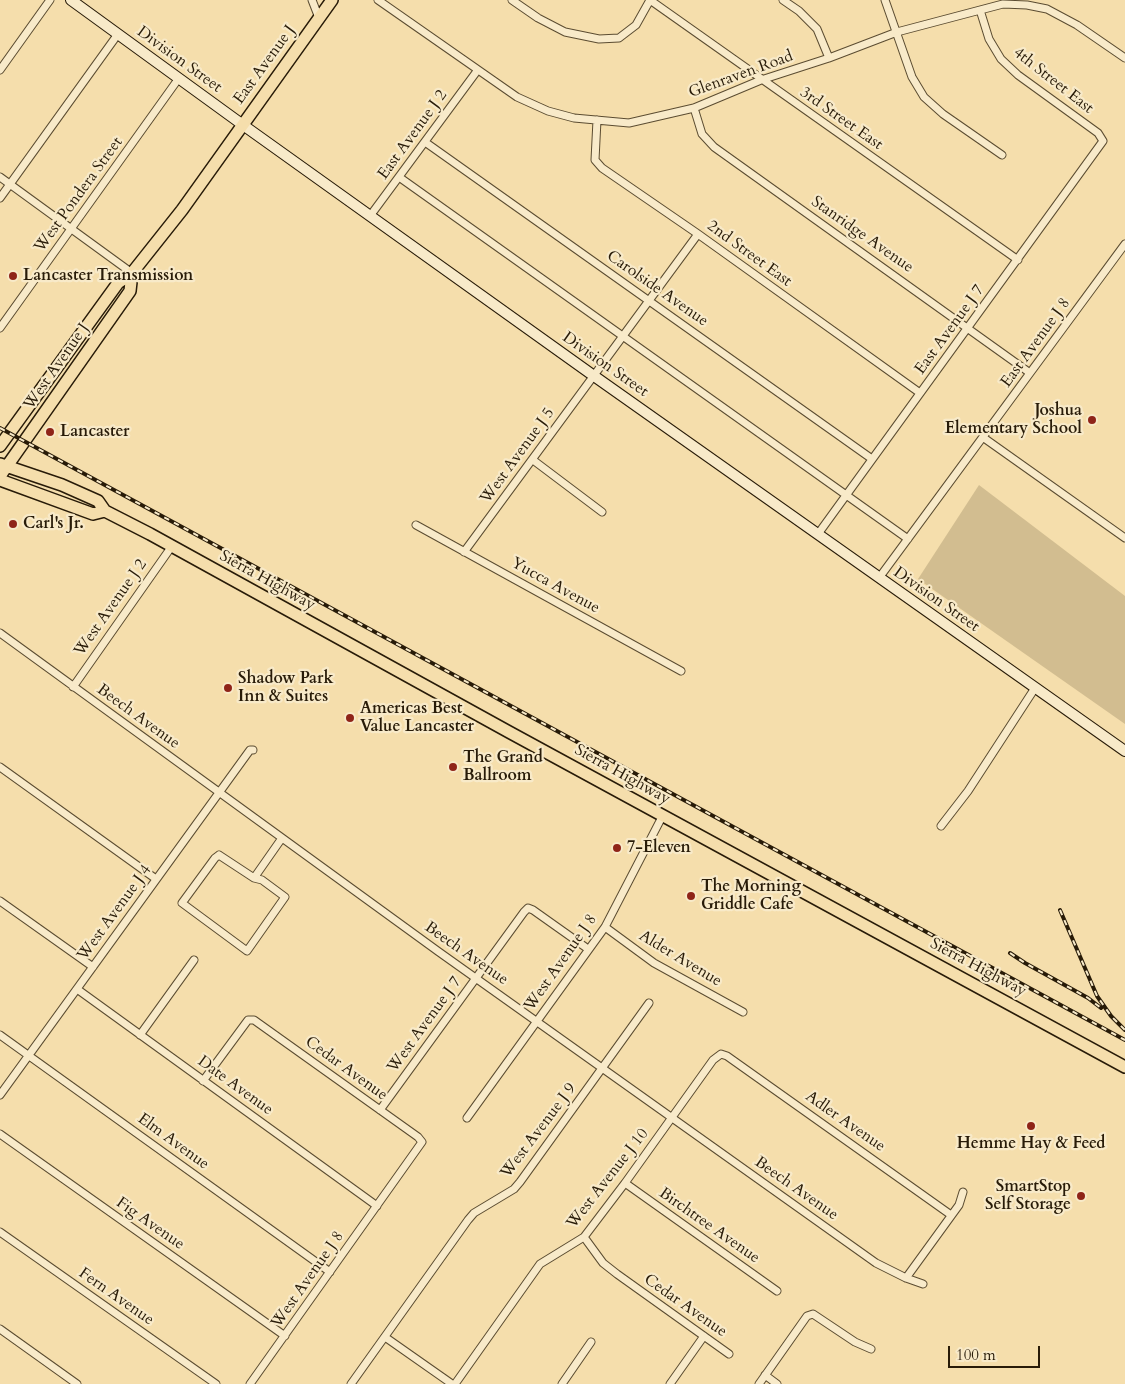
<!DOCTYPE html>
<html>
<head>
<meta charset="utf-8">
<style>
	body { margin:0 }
	#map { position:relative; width:1125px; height:1384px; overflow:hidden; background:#f5deac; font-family:Cardo,serif }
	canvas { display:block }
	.scale { position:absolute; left:948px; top:1346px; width:92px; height:22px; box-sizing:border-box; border:2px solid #281b08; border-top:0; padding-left:6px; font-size:15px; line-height:18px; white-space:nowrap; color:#281b08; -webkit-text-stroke:4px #f8eac9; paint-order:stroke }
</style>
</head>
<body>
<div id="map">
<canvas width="1125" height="1384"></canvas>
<div class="scale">100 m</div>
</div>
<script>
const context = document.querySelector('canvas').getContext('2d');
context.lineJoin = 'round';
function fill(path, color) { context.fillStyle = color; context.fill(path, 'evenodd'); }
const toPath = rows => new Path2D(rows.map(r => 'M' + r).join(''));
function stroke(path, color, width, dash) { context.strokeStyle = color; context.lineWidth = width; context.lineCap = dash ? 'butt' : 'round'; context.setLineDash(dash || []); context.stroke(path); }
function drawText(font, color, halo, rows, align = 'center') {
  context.font = font + ' Cardo,serif'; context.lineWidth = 4.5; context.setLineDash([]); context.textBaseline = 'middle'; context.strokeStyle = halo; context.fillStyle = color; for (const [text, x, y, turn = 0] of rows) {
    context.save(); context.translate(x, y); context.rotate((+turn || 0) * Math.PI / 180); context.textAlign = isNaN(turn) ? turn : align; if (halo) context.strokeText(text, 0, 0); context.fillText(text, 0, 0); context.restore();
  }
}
fill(toPath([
	[979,485,1125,596,1125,724,918,579]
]), '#d2bd90');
const minor = toPath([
	[312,0,319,18],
	[378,0,517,97,548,111,574,118,629,123,694,108,761,80,829,58,897,32,1003,4,1027,5,1047,9,1077,25,1125,58],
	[512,0,538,18,565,32,599,39,619,38,636,25,650,0],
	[650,0,1018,260],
	[783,0,799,11,817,29,829,58],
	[885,0,912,77,924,97,943,114,1002,155],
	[0,70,50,0],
	[694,108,702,134,714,147,1030,373],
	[597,120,595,160,602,168,698,234,920,393],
	[425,142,872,459],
	[0,177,132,273],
	[399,177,908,539],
	[0,198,118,34],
	[370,216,477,71],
	[0,328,179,78],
	[984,438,1125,538],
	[533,460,602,512],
	[416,525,681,671],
	[818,534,1103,141,1098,133,1018,75,1001,59,989,39,980,10],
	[464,552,698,234],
	[879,578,1125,244],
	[0,633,439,952,876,1263,906,1278,923,1284],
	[73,687,172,546],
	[0,767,156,879],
	[941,826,968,791,1035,688],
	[219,855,254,878,262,880,285,897,247,951,182,903,215,858,219,855],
	[254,878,282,838],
	[0,901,93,967],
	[605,927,654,963,743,1012],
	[77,989,377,1206],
	[0,1035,330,1272],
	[140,1035,194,960],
	[203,1081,248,1020,254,1020,418,1137,422,1142,250,1384],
	[0,1095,250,750,253,750],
	[380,1110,524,912,528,908,533,910,588,949],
	[467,1118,605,927,663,815],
	[0,1134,285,1336],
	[625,1183,777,1291],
	[0,1232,216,1384],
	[584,1237,603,1263,617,1274,729,1354],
	[906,1278,959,1205,963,1192],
	[0,1329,77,1384],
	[385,1337,452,1384],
	[765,1375,777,1384],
	[351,1384,468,1220,474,1213,514,1189,520,1182,649,1003],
	[455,1384,540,1264,584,1237,625,1183,713,1060,721,1054,727,1056,951,1215],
	[562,1384,591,1342],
	[670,1384,704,1336],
	[759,1384,807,1316,813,1314,855,1342,871,1349]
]);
const secondary = toPath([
	[71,0,243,125,594,376,1125,751]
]);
const primary = toPath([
	[0,446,118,283,132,273,182,210,332,0],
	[0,464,62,485,98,501,105,511,150,534,509,732,1125,1067],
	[0,476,130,291,132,273],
	[0,480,93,514,105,511]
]);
stroke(minor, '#5b4c31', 9);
stroke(secondary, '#281b08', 12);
stroke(primary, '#281b08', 14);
stroke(minor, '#f8eac9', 7);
stroke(secondary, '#f8eac9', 10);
stroke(primary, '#f5deac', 11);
const rail = toPath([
	[0,428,1125,1040],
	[1060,910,1097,996,1111,1016,1125,1030],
	[1010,953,1025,963,1088,998,1101,1008]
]);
stroke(rail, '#281b08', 4);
stroke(rail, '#f8eac9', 2, [5.5]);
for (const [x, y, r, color] of [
	[13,276,5,"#8f2418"],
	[1092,420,5,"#8f2418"],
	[50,432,5,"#8f2418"],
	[13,524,5,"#8f2418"],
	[228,688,5,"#8f2418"],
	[350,718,5,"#8f2418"],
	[453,767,5,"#8f2418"],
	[617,848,5,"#8f2418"],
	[691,896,5,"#8f2418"],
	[1031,1126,5,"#8f2418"],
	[1081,1196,5,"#8f2418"]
]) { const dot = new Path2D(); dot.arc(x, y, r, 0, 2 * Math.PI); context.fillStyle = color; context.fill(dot); stroke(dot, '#f8eac9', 2); }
drawText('16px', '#281b08', '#f8eac9', [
	["Division Street",179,60,36],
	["East Avenue J",265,65,-54],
	["Glenraven Road",741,75,-20],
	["4th Street East",1053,81,38],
	["3rd Street East",841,119,35],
	["East Avenue J 2",413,135,-54],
	["West Pondera Street",79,195,-54],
	["Stanridge Avenue",862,235,35],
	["2nd Street East",749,254,36],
	["Carolside Avenue",657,289,35],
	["East Avenue J 7",950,330,-54],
	["East Avenue J 8",1036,343,-54],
	["Division Street",605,365,35],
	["West Avenue J",57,367,-55],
	["West Avenue J 5",518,456,-54],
	["Sierra Highway",267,581,29],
	["Yucca Avenue",555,586,29],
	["Division Street",936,600,35],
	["West Avenue J 2",111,608,-55],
	["Beech Avenue",138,717,36],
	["Sierra Highway",622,775,29],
	["West Avenue J 4",115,913,-54],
	["Beech Avenue",466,954,35],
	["Alder Avenue",680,959,31],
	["West Avenue J 8",561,963,-55],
	["Sierra Highway",978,968,28],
	["West Avenue J 7",425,1025,-54],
	["Cedar Avenue",346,1069,36],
	["Date Avenue",235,1086,36],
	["Adler Avenue",845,1122,35],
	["West Avenue J 9",539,1131,-53],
	["Elm Avenue",173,1142,36],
	["West Avenue J 10",608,1179,-52],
	["Beech Avenue",796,1189,35],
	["Fig Avenue",150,1224,35],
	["Birchtree Avenue",709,1226,35],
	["West Avenue J 8",308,1280,-55],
	["Fern Avenue",116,1297,35],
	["Cedar Avenue",685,1306,35]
]);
drawText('bold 16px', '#281b08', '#f8eac9', [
	["Lancaster Transmission",23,276],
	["Joshua",1082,411,"right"],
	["Elementary School",1082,429,"right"],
	["Lancaster",60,432],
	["Carl's Jr.",23,524],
	["Shadow Park",238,679],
	["Inn & Suites",238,697],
	["Americas Best",360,709],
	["Value Lancaster",360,727],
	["The Grand",463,758],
	["Ballroom",463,776],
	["7-Eleven",627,848],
	["The Morning",701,887],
	["Griddle Cafe",701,905],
	["Hemme Hay & Feed",1031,1144,"center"],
	["SmartStop",1071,1187,"right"],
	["Self Storage",1071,1205,"right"]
], 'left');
</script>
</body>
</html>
